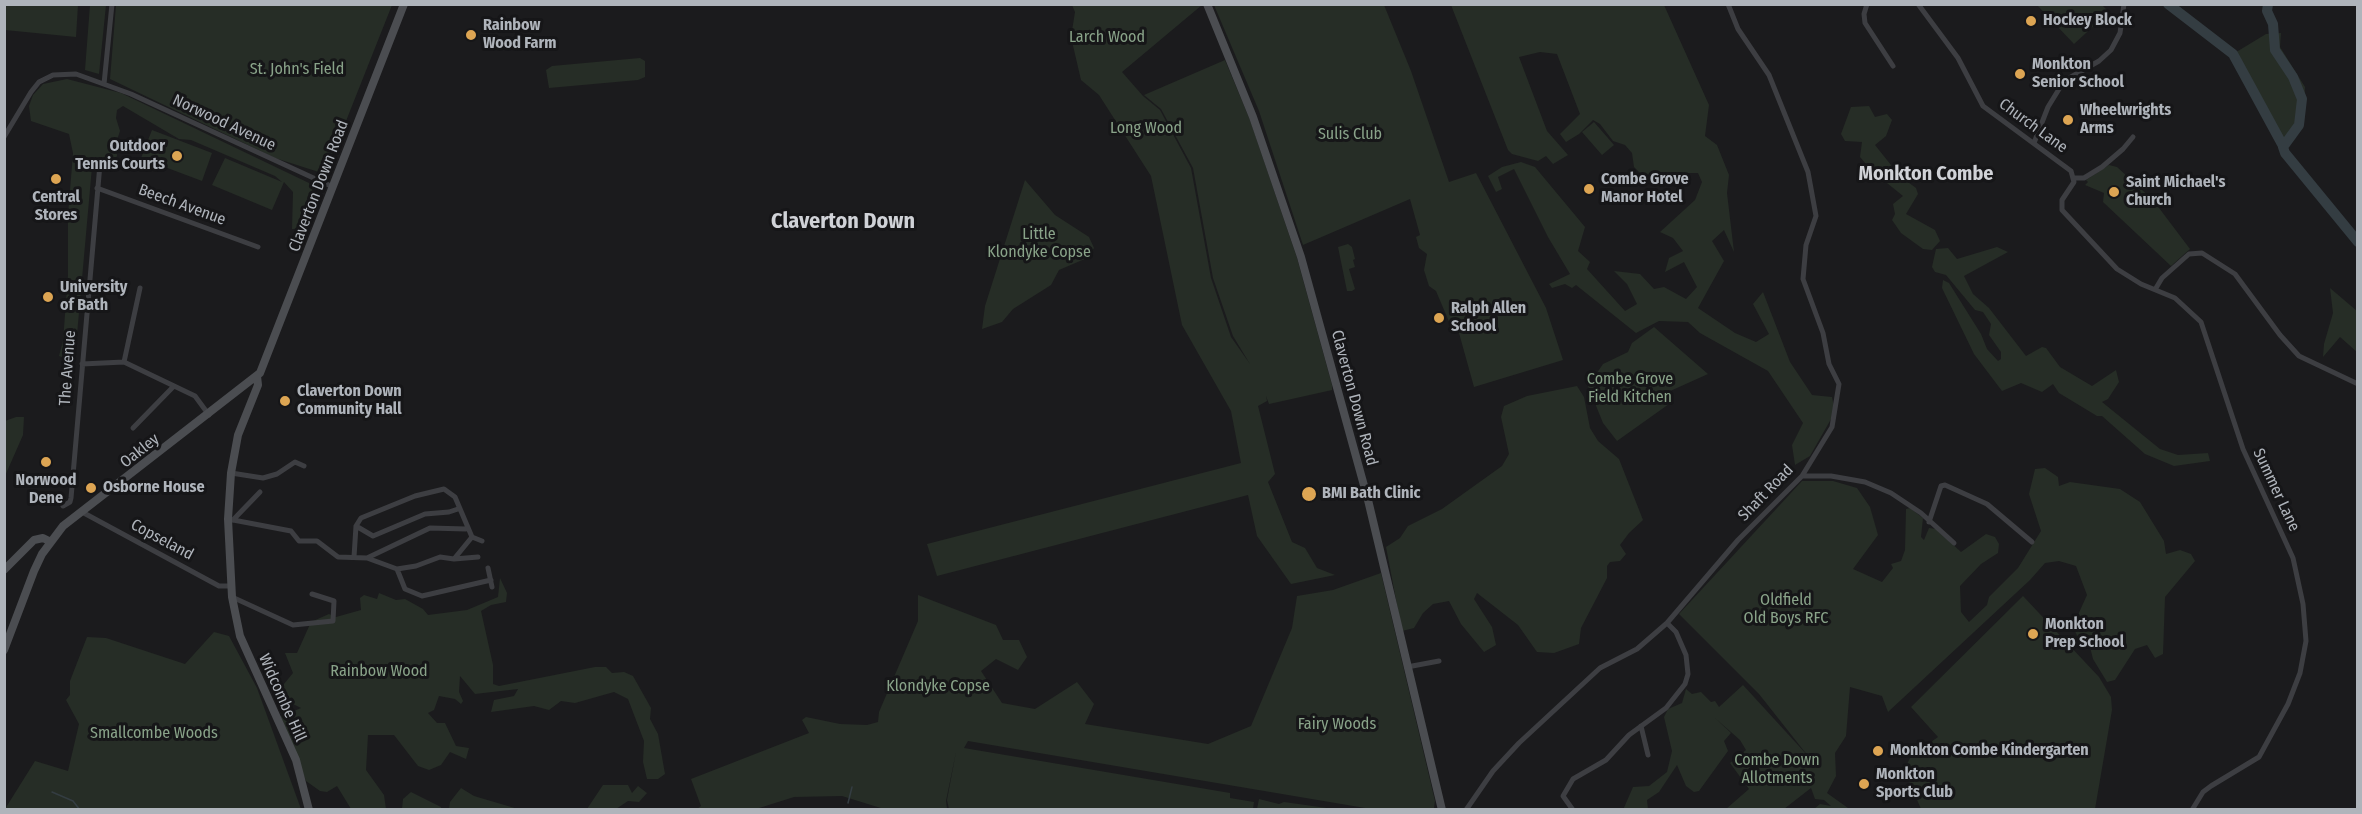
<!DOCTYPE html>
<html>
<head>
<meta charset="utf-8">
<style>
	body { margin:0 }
	#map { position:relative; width:2362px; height:814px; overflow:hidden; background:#1b1b1d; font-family:"Fira Sans Condensed",sans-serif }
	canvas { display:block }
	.frame { position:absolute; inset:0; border:6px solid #afb4bb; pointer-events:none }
</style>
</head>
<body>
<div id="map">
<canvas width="2362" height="814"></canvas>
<div class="frame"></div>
</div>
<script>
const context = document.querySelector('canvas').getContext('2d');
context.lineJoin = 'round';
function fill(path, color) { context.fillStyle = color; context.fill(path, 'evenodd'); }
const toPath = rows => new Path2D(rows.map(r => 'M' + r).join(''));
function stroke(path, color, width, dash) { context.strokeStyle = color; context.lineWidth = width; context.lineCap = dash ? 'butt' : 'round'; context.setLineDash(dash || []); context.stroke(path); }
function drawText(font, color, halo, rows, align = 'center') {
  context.font = font + ' "Fira Sans Condensed",sans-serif'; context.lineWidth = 6; context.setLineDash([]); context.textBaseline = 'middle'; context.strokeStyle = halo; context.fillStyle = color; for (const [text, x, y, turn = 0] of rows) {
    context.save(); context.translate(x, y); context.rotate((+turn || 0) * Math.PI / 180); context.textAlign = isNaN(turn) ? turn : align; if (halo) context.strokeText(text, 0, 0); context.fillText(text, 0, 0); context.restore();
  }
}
fill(toPath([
	[4,5,78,5,76,37,5,30],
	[90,5,106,5,99,74,85,70],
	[116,5,392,5,325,174,275,158,110,79],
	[1072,5,1202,5,1122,72,1143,96,1160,110,1191,168,1211,278,1231,337,1250,364,1233,336,1213,278,1193,168,1161,109,1144,95,1225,60,1250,120,1297,258,1332,385,1332,390,1269,404,1266,396,1267,401,1258,406,1275,474,1268,482,1292,542,1305,548,1317,568,1335,575,1291,584,1257,536,1248,495,937,576,927,544,1241,463,1231,411,1182,325,1151,176,1099,95,1081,80,1071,37,1075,12],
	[1214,5,1384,5,1411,71,1449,182,1476,173,1546,308,1563,360,1474,387,1459,333,1450,324,1436,291,1429,286,1424,270,1427,254,1419,248,1416,237,1420,235,1410,199,1303,245,1259,111],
	[1451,5,1664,5,1709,105,1705,136,1717,145,1729,175,1727,193,1734,252,1724,230,1712,241,1724,261,1698,308,1735,333,1756,342,1769,334,1753,304,1763,292,1790,362,1812,395,1832,397,1835,412,1810,456,1795,465,1792,445,1803,423,1768,371,1700,333,1688,322,1659,321,1636,333,1576,285,1572,288,1565,284,1552,288,1549,284,1570,274,1548,237,1514,169,1498,177,1502,189,1496,192,1488,176,1502,167,1521,162,1535,167,1585,227,1578,251,1590,262,1587,269,1625,311,1637,304,1627,284,1614,271,1640,274,1654,289,1664,287,1686,299,1697,287,1684,262,1665,272,1669,258,1683,251,1673,238,1660,232,1695,200,1702,182,1698,173,1687,173,1659,187,1652,185,1634,167,1632,153,1625,145,1613,141,1600,124,1593,120,1579,134,1566,142,1560,134,1580,114,1557,54,1540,52,1519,57,1547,131,1568,155,1553,164,1546,156,1538,161,1512,154,1508,150],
	[2037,5,2102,5,2109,12,2074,44],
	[2281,33,2280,47,2305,87,2304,109,2282,144,2233,54,2266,34],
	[640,58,645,61,645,77,638,80,549,88,546,70,552,66],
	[67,79,121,93,309,183,314,194,310,228,292,229,293,192,284,182,272,210,212,185,225,158,282,182,275,176,191,140,179,139,123,106,117,110,116,118,120,131,116,143,117,156,110,166,94,160,92,167,75,357,71,360,59,356,63,341,68,275,68,215,73,153,69,134,31,121,29,106,33,95,43,84],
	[1869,106,1875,117,1887,114,1892,120,1886,136,1875,145,1891,165,1890,169,1916,188,1918,194,1906,214,1935,230,1940,241,1932,250,1923,249,1901,233,1892,220,1895,214,1893,204,1903,196,1871,170,1860,157,1862,142,1845,141,1841,134,1851,107],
	[1594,122,1614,145,1602,155,1582,132],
	[152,130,212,153,202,181,141,158],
	[2109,165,2117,167,2153,200,2190,249,2171,266,2103,202,2104,193,2085,185,2088,182,2086,180],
	[1025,180,1055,215,1089,237,1094,248,1087,258,1059,270,1051,285,1013,309,1002,322,982,329,985,306],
	[1348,244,1352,247,1355,259,1353,260,1355,267,1349,269,1355,289,1352,291,1347,291,1338,247],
	[1997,247,2008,252,1964,276,1973,294,1989,308,2026,356,2042,347,2046,348,2060,367,2092,386,2116,370,2119,382,2108,399,2102,402,2160,449,2178,455,2208,453,2210,461,2174,466,2145,454,2102,416,2097,416,2059,393,2053,384,2042,392,2021,383,2002,391,1974,354,1942,288,1943,280,1949,283,1981,334,1987,349,1998,361,2001,359,2001,352,1989,335,1991,324,1983,312,1975,310,1946,275,1935,272,1932,267,1936,249,1948,248,1957,259],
	[2330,288,2357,311,2357,352,2340,337,2323,357,2324,344,2333,313],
	[1654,327,1708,374,1668,392,1666,396,1669,404,1617,441,1603,423,1588,386,1603,364,1628,352,1632,343],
	[1577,386,1584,397,1590,428,1598,441,1619,459,1643,520,1629,533,1620,545,1626,554,1620,561,1610,562,1607,566,1607,578,1581,628,1579,644,1554,653,1537,652,1518,625,1477,593,1474,599,1492,627,1496,645,1484,652,1461,624,1449,601,1433,604,1423,613,1414,628,1402,631,1386,547,1400,538,1408,526,1442,509,1502,466,1509,454,1501,417,1504,406,1527,396],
	[16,417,24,417,23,435,5,476,5,421],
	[2045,468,2058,477,2059,486,2070,482,2120,489,2140,502,2164,541,2166,554,2180,550,2191,554,2195,561,2165,597,2163,654,2155,658,2147,645,2135,649,2115,680,2107,682,2093,659,2090,647,2078,638,2073,626,2087,595,2076,566,2059,561,2045,563,2030,580,1888,712,1882,696,1850,687,1846,736,1835,753,1836,776,1827,793,1848,808,1859,809,1814,809,1820,804,1831,806,1824,800,1815,799,1811,788,1784,809,1726,809,1749,789,1730,763,1746,750,1740,740,1715,718,1731,733,1724,741,1728,751,1699,791,1694,792,1686,786,1677,765,1659,792,1647,800,1648,809,1623,810,1633,787,1649,786,1667,772,1672,751,1664,717,1668,709,1682,703,1686,689,1692,694,1701,692,1711,702,1715,701,1719,707,1743,685,1808,756,1759,694,1679,614,1802,481,1833,481,1857,488,1870,507,1878,535,1853,569,1882,582,1893,568,1891,564,1901,561,1905,550,1906,509,1910,508,1923,518,1921,537,1924,540,1929,528,1936,529,1961,552,1986,534,1995,537,1999,544,1998,553,1981,564,1960,586,1961,612,1969,622,1987,605,1989,597,2018,568,2041,531,2029,494,2035,469],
	[1381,573,1435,801,1434,808,1436,809,1371,809,968,741,964,748,1230,793,1230,798,1254,802,1253,809,949,809,947,800,956,752,946,801,947,809,884,809,842,796,794,797,756,809,697,809,701,806,691,779,809,733,802,720,806,717,840,724,867,725,878,722,879,712,918,621,918,595,996,625,1003,640,1019,640,1027,657,1018,670,996,659,981,671,1002,703,1035,709,1077,682,1094,704,1085,724,1208,744,1251,726,1292,628,1297,596,1333,590],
	[500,578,507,593,506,602,491,605,481,611,493,665,493,684,499,686,595,667,606,667,612,673,624,672,633,676,651,708,650,719,658,734,665,774,658,779,647,779,643,762,644,741,628,699,614,692,575,703,561,701,549,710,534,706,491,712,494,700,514,696,518,689,475,694,460,676,459,692,463,701,461,704,455,699,439,696,434,710,428,713,437,723,445,723,456,746,469,748,466,759,450,752,441,765,429,770,418,766,394,735,368,735,366,770,384,795,386,809,351,809,337,786,327,792,320,791,306,781,280,717,301,708,275,695,293,673,285,653,297,653,311,622,329,614,336,617,361,610,360,598,364,595,377,599,379,593,396,600,405,599,423,609,428,615,467,610,498,597],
	[2023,596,2099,677,2111,697,2112,710,2095,809,1921,809,1906,774,1907,764,1911,756,1938,737,1911,707],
	[214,632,229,636,257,688,301,809,5,809,35,761,68,771,79,724,66,700,70,695,70,681,87,637,106,638,185,664],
	[603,785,628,785,632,793,638,786,647,793,639,802,628,801,616,809,587,809],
	[461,788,474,796,518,809,449,809,450,802],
	[411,792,441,807,441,809,402,809,403,799],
	[1259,799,1279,804,1284,802,1334,809,1257,809]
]), '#262d26');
stroke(toPath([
	[52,792,73,801,80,810],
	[848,803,852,787]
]), '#343d42', 1.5);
stroke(toPath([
	[2168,4,2233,54,2282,144],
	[2268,4,2267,11,2273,24,2275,50,2293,77,2302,99,2299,125,2283,147,2285,153,2358,242]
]), '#343d42', 10);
stroke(toPath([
	[1867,4,1864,14,1865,23,1893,66],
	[1918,4,1958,58,1983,106,2071,171,2074,182,2062,200,2062,210,2117,269,2141,284,2175,298,2201,322,2243,449,2293,558,2303,604,2306,641,2300,673,2288,704,2259,757,2211,786,2203,792,2192,810],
	[104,84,112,4],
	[4,137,31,92,39,82,53,75,76,74,131,94,333,187],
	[2034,143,2048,107,2064,81,2099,61,2111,50,2120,33,2124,4],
	[2074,178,2084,178,2102,167,2123,149,2133,137],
	[97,188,258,247],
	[2156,288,2162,278,2189,254,2202,253,2235,274,2280,335,2299,356,2358,384],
	[124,362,140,288],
	[82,364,124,362,195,396,209,415],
	[133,428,173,387],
	[231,473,263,478,277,474,295,462,304,466],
	[1802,476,1831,476,1865,482,1891,493,1921,513,1954,543],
	[63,506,70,502,71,498,100,164],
	[82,512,219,586,231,586],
	[228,519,291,531,299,541,317,541,338,557,367,558,397,569,416,566,440,557,454,559,472,537,455,497,444,489,415,496,361,518,356,526,354,557],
	[233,520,260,492],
	[1929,522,1941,486,1945,485,1987,504,2032,542],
	[356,526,373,536,425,514,449,512,458,509],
	[472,537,482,541],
	[367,558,430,528,466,529],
	[454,559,478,557],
	[488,568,492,587],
	[397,569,405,589,422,596,491,580],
	[232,597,293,625,333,621,334,601,312,594],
	[1407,667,1439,661],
	[1641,726,1648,755],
	[1466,810,1493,771,1519,743,1600,668,1637,649,1667,623,1738,540,1802,476,1832,427,1839,384,1829,364,1823,333,1803,279,1806,245,1816,216,1808,172,1769,75,1738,29,1728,4],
	[1573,810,1563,796,1573,779,1606,760,1629,735,1666,708,1685,684,1688,674,1686,655,1676,632,1667,623]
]), '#3d3e42', 5);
stroke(toPath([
	[1207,4,1253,117,1301,257,1368,500,1442,810],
	[257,376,258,385,238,435,231,473,228,519,232,597,240,636,296,760,309,810],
	[4,570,34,540,43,538,51,542],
	[4,650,34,571,42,554,63,526,260,373,404,4]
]), '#4b4d51', 8);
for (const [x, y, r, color] of [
	[2031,21,6,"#dda553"],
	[471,35,6,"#dda553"],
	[2020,74,6,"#dda553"],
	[2068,120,6,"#dda553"],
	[177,156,6,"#dda553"],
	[56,179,6,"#dda553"],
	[1589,189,6,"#dda553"],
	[2114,192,6,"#dda553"],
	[48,297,6,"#dda553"],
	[1439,318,6,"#dda553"],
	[285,401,6,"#dda553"],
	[46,462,6,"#dda553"],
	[91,488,6,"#dda553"],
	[1309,494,8,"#dda553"],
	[2033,634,6,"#dda553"],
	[1878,751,6,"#dda553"],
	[1864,784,6,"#dda553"]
]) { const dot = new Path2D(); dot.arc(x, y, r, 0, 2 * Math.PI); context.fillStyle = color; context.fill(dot); stroke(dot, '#161618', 2); }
drawText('bold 16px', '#afb4bb', '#161618', [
	["Hockey Block",2043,21],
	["Rainbow",483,26],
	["Wood Farm",483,44],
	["Monkton",2032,65],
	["Senior School",2032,83],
	["Wheelwrights",2080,111],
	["Arms",2080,129],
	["Outdoor",165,147,"right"],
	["Tennis Courts",165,165,"right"],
	["Combe Grove",1601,180],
	["Manor Hotel",1601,198],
	["Saint Michael's",2126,183],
	["Church",2126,201],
	["Central",56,198,"center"],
	["Stores",56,216,"center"],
	["University",60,288],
	["of Bath",60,306],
	["Ralph Allen",1451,309],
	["School",1451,327],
	["Claverton Down",297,392],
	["Community Hall",297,410],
	["Norwood",46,481,"center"],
	["Dene",46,499,"center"],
	["Osborne House",103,488],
	["BMI Bath Clinic",1322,494],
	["Monkton",2045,625],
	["Prep School",2045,643],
	["Monkton Combe Kindergarten",1890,751],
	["Monkton",1876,775],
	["Sports Club",1876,793]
], 'left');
drawText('16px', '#89a389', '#161618', [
	["Larch Wood",1107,38],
	["St. John's Field",297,70],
	["Long Wood",1146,129],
	["Sulis Club",1350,135],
	["Little",1039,235],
	["Klondyke Copse",1039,253],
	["Combe Grove",1630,380],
	["Field Kitchen",1630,398],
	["Oldfield",1786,601],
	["Old Boys RFC",1786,619],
	["Rainbow Wood",379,672],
	["Klondyke Copse",938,687],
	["Fairy Woods",1337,725],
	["Smallcombe Woods",154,734],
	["Combe Down",1777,761],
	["Allotments",1777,779]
]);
drawText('16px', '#afb4bb', '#161618', [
	["Norwood Avenue",224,123,25],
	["Church Lane",2033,126,36],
	["Claverton Down Road",319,186,-69],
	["Beech Avenue",182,205,20],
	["The Avenue",68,368,-86],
	["Claverton Down Road",1354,398,75],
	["Oakley",140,451,-38],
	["Summer Lane",2276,490,65],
	["Shaft Road",1766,493,-46],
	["Copseland",162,540,28],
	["Widcombe Hill",282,698,66]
]);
drawText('bold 20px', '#d0d2d7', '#161618', [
	["Monkton Combe",1926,174]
]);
drawText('bold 22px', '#d0d2d7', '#161618', [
	["Claverton Down",843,222]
]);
</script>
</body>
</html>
